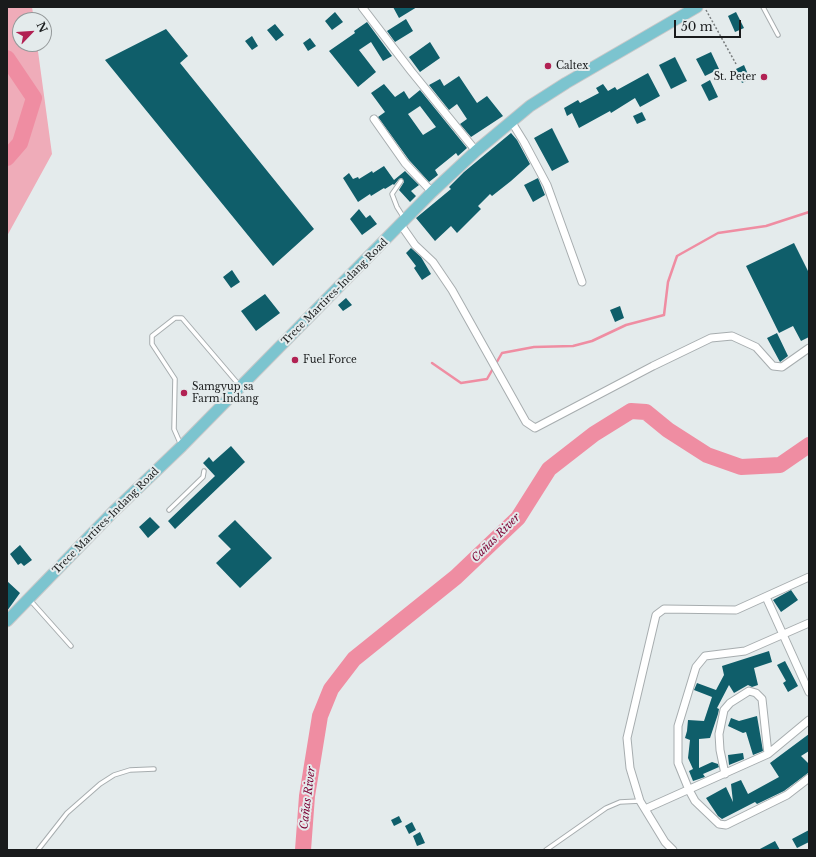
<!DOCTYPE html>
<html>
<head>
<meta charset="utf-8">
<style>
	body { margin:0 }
	#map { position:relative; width:816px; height:857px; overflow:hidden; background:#e4ebec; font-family:"Libre Baskerville",serif }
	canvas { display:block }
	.frame { position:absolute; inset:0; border:8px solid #191b1c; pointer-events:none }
	.north { position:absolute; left:12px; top:12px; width:40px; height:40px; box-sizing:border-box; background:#e4ebec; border:1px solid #939899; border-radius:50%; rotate:65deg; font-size:11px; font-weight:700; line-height:16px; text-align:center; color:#191b1c }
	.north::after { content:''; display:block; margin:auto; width:14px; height:18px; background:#b12153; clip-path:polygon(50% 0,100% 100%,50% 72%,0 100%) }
	.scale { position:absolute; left:674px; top:20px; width:67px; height:18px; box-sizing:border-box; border:2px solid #191b1c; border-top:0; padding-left:5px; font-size:12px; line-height:14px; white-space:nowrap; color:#191b1c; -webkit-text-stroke:3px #e4ebec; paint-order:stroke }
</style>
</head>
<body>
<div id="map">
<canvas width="816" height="857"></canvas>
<div class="frame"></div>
<div class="north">N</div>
<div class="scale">50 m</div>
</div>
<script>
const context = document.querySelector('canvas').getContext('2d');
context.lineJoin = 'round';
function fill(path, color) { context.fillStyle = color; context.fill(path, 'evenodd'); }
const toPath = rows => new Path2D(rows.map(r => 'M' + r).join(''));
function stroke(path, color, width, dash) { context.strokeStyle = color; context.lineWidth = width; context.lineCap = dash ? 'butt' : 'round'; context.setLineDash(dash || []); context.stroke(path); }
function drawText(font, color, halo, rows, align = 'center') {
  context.font = font + ' "Libre Baskerville",serif'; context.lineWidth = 4; context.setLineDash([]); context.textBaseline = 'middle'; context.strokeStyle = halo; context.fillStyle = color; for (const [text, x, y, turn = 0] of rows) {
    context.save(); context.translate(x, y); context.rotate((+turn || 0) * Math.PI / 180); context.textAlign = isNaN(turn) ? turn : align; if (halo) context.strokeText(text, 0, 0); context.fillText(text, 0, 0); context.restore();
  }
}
fill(toPath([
	[7,7,32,7,34,20,20,20,20,44,37,44,52,154,7,236]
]), '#efacb9');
stroke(toPath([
	[432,363,461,383,487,379,502,353,534,347,573,346,592,341,626,325,664,315,668,282,677,256,718,233,766,226,809,212]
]), '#ef8da2', 2.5);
stroke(toPath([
	[7,58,34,98,20,143,7,158],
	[303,850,307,796,320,716,331,689,354,659,456,577,518,518,549,469,594,434,631,411,646,412,668,430,707,455,741,467,780,465,809,445]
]), '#ef8da2', 16);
fill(toPath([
	[393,7,417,7,399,18],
	[335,12,343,22,332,30,325,21],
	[736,12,744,28,735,32,728,16],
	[406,19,413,31,395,42,387,31],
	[367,22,392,56,383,61,371,42,359,50,376,72,358,87,329,51,355,33,354,31],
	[275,24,284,35,276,41,267,30],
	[166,29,188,56,180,63,314,229,273,266,105,60],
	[252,36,258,46,252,50,245,41],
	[310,38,316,46,308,51,303,43],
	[430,42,440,58,420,72,409,57],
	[711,52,719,69,705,76,696,59],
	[675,57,687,81,671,89,659,65],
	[744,65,750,79,742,83,736,69],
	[648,73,660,96,640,107,635,98,611,113,610,111,579,128,572,113,567,116,564,108,578,100,580,103,599,93,596,88,603,84,608,91,615,87,617,90],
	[459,76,477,103,487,96,503,116,471,137,460,124,467,119,457,104,449,110,429,85,440,79,444,86],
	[710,80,718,97,709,101,701,85],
	[384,84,395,97,404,91,409,99,420,90,467,148,458,156,456,153,435,170,438,175,429,182,409,160,378,117,385,112,371,93],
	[420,106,436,127,423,135,408,114],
	[642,112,646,120,637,124,633,116],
	[552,128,569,162,552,171,534,138],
	[511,133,517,140,530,164,511,181,492,196,490,194,478,206,481,209,457,233,451,226,435,241,416,218,451,189,449,187,464,172],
	[384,166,394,180,405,171,419,185,411,191,416,196,410,202,399,190,404,182,402,178,399,179,394,185,393,184,385,189,384,188,371,196,370,194,358,202,343,178,349,173,353,179,358,177,359,179,372,171,373,173],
	[538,178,545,195,533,202,524,185],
	[359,209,366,218,370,215,377,224,362,235,350,219],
	[794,243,809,273,809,337,801,341,793,326,779,333,746,266],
	[411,248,421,257,431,274,422,280,414,268,416,266,406,253],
	[232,270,240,282,231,288,223,277],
	[265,294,280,313,256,331,241,311],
	[346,298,352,305,343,311,338,305],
	[620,306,624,318,615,322,610,310],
	[777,333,788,356,780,362,767,338],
	[231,446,245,462,175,529,168,521,215,476,203,463,209,457,213,462],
	[150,517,160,527,148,538,139,527],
	[235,520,272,558,240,588,216,563,231,549,218,536],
	[20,545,32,560,24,566,21,563,18,565,10,554],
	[7,581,20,593,7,611],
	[791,590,798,600,781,612,773,600],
	[769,651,772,662,754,668,758,685,752,687,748,685,734,693,729,685,717,708,719,709,718,714,710,738,699,739,699,768,712,762,718,764,719,767,703,774,705,777,693,781,689,771,693,769,688,758,690,740,685,738,687,731,688,720,704,721,712,697,694,690,697,683,716,690,724,675,722,666],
	[785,661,798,686,788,692,783,683,786,681,777,665],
	[757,716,763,751,753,755,746,732,743,733,728,726,731,718,739,721],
	[809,734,809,751,801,756,809,764,808,773,784,791,757,804,755,802,722,819,718,816,706,798,726,787,733,802,731,784,741,780,748,794,779,777,770,763],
	[743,753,744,759,729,765,728,755],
	[399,816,402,822,394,826,391,820],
	[412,822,416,830,409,834,405,826],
	[809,830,809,842,797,848,792,839],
	[420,832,425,843,417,846,413,836],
	[775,841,780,850,758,850]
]), '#0f5e6a');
const service = toPath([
	[763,7,778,35],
	[401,181,392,194,397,207,404,218],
	[181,445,174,429,175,379,152,344,152,336,175,318,182,318,240,386],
	[169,510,203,477,204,471],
	[30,600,71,646],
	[38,850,67,813,100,784,114,775,130,770,154,769],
	[546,850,606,808,620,802,640,801]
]);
const minor = toPath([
	[362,7,411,71,476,151],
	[374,119,405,163,432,192],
	[511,121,524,142,547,185,582,282],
	[401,225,415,245,433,262,452,290,526,422,535,428,653,366,711,338,732,336,756,347,773,366,782,367,809,348],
	[766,597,809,692],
	[809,623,745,651,705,656,696,667,678,726,678,763,689,790,695,801,719,824,726,825,787,795,809,778],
	[725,774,720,750,719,734,724,710,730,703,749,691,756,693,762,699,768,754],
	[645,809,768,754,809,720],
	[673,850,665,842,640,801,630,768,627,738,656,615,664,609,736,610,809,577]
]);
const primary = toPath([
	[7,621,113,512,182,446,432,192,476,151,530,106,566,83,697,7]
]);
stroke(service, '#a7adaf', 5.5);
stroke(minor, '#a7adaf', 9);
stroke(primary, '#c8c8c9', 13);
stroke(toPath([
	[706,10,736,64]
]), '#777b7c', 1.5, [2, 2]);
stroke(service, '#fff', 3.5);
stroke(minor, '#fff', 7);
stroke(primary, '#7cc4cf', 11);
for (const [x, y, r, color] of [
	[548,66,4,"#b12153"],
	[764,77,4,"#b12153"],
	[295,360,4,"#b12153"],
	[184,393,4,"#b12153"]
]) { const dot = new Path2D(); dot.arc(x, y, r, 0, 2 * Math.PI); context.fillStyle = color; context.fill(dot); stroke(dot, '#e4ebec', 1.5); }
drawText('10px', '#191b1c', '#e4ebec', [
	["Caltex",556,66],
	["St. Peter",756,77,"right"],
	["Fuel Force",303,360],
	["Samgyup sa",192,387],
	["Farm Indang",192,399]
], 'left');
drawText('10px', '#191b1c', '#e4ebec', [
	["Trece Martires-Indang Road",335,292,-45],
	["Trece Martires-Indang Road",106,521,-45]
]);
drawText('italic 11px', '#7b0033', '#e4ebec', [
	["Cañas River",496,538,-45],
	["Cañas River",308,798,-83]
]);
</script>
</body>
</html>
